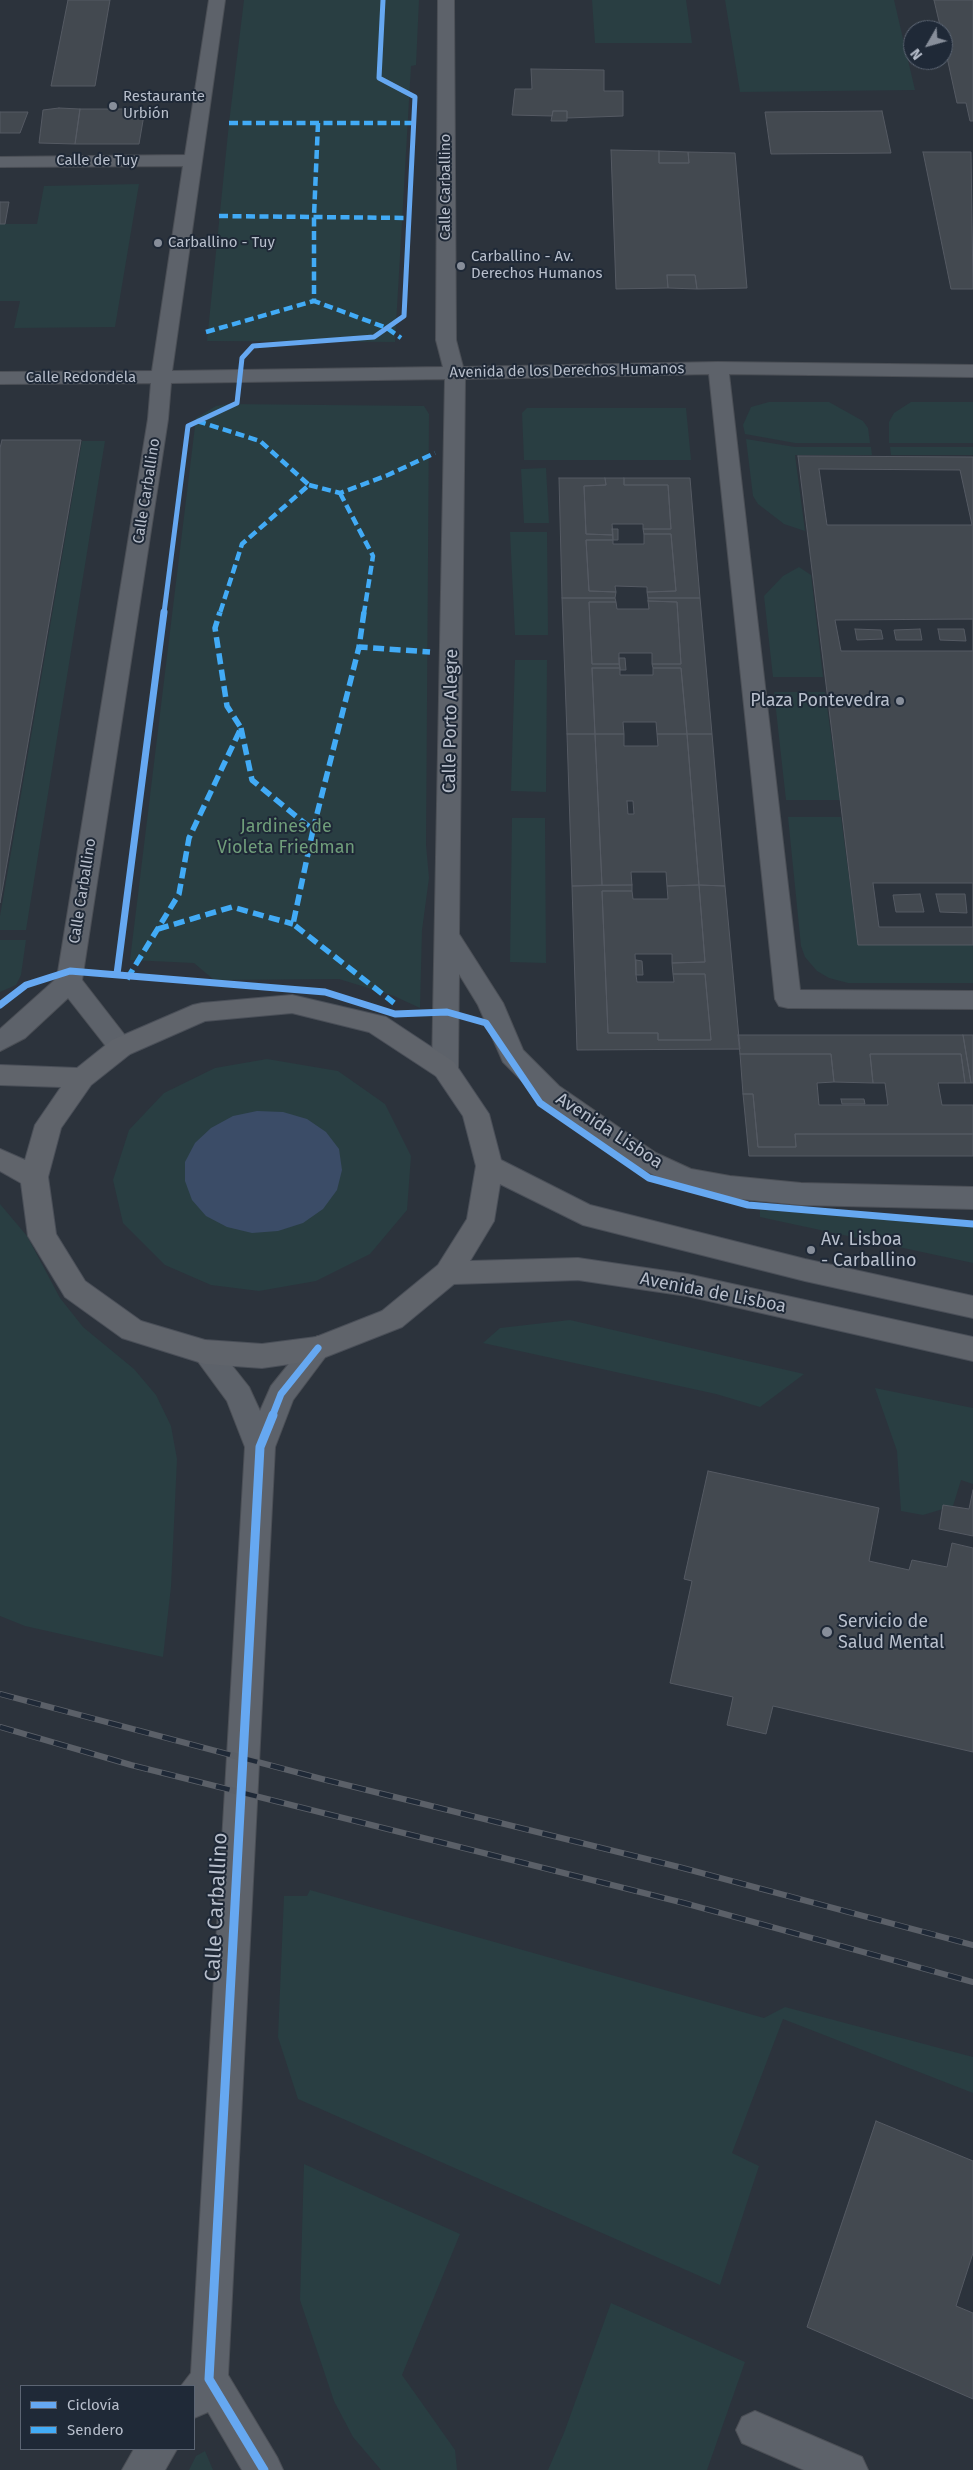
<!DOCTYPE html>
<html>
<head>
<meta charset="utf-8">
<style>
	body { margin:0 }
	#map { position:relative; width:973px; height:2470px; overflow:hidden; background:#2c333c; font-family:"Fira Sans",sans-serif }
	canvas { display:block }
	.legend { position:absolute; left:20px; top:2385px; width:175px; height:65px; box-sizing:border-box; background:#1f2937; border:1px solid #5c6573; margin:0; padding:6px 9px; list-style:none; font-size:15px; color:#b8bfcc }
	.legend li { display:flex; align-items:center; gap:10px; height:25px }
	.legend b { width:25px; border:1px solid #5c6573 }
	.north { position:absolute; left:903px; top:20px; width:50px; height:50px; box-sizing:border-box; background:#1f2937; border:1px solid #5c6573; border-radius:50%; rotate:232deg; font-size:14px; font-weight:700; line-height:20px; text-align:center; color:#b8bfcc }
	.north::after { content:''; display:block; margin:auto; width:18px; height:22px; background:#878e9a; clip-path:polygon(50% 0,100% 100%,50% 72%,0 100%) }
</style>
</head>
<body>
<div id="map">
<canvas width="973" height="2470"></canvas>
<ul class="legend">
<li><b style="height:6px;background:#66a8f1"></b>Ciclovía</li>
<li><b style="height:6px;background:#42abf6"></b>Sendero</li>
</ul>
<div class="north">N</div>
</div>
<script>
const context = document.querySelector('canvas').getContext('2d');
context.lineJoin = 'round';
function fill(path, color) { context.fillStyle = color; context.fill(path, 'evenodd'); }
const toPath = rows => new Path2D(rows.map(r => 'M' + r).join(''));
function stroke(path, color, width, dash) { context.strokeStyle = color; context.lineWidth = width; context.lineCap = dash ? 'butt' : 'round'; context.setLineDash(dash || []); context.stroke(path); }
function drawText(font, color, halo, rows, align = 'center') {
  context.font = font + ' "Fira Sans",sans-serif'; context.lineWidth = 4; context.setLineDash([]); context.textBaseline = 'middle'; context.strokeStyle = halo; context.fillStyle = color; for (const [text, x, y, turn = 0] of rows) {
    context.save(); context.translate(x, y); context.rotate((+turn || 0) * Math.PI / 180); context.textAlign = isNaN(turn) ? turn : align; if (halo) context.strokeText(text, 0, 0); context.fillText(text, 0, 0); context.restore();
  }
}
fill(toPath([
	[244,0,419,0,416,65,411,66,395,342,207,341,229,123],
	[592,0,686,0,692,43,595,43],
	[725,0,894,0,915,90,740,92],
	[139,184,115,327,14,328,20,301,0,301,0,224,37,224,44,186],
	[769,402,829,402,863,421,868,428,870,443,795,443,745,434,743,425,751,407],
	[911,402,973,402,973,443,889,443,889,422,894,413],
	[228,404,424,406,429,414,426,845,429,878,422,930,420,1008,394,996,339,979,214,980,194,963,130,960,196,418,216,406],
	[527,408,686,408,691,460,524,460,522,413],
	[746,439,795,447,871,447,872,455,795,455,805,531,784,524,758,504,753,496],
	[82,441,105,441,26,930,0,930,0,916],
	[890,447,973,447,973,455,891,455],
	[546,468,549,523,524,523,521,469],
	[510,532,547,532,548,635,515,635],
	[799,567,811,575,823,677,773,677,764,596,783,576],
	[515,660,547,660,546,792,511,791],
	[774,692,825,692,840,800,786,800],
	[788,817,841,817,858,945,973,945,973,983,848,983,829,978,817,971,805,957,801,946],
	[512,818,545,818,546,963,510,962],
	[0,940,26,940,21,975,16,985,0,992],
	[267,1059,338,1071,385,1104,411,1156,407,1210,370,1254,316,1281,259,1291,211,1285,165,1265,123,1223,113,1180,129,1130,164,1093,215,1068],
	[0,1204,27,1236,60,1298,83,1327,134,1369,156,1395,171,1426,177,1459,171,1587,163,1657,25,1626,0,1616],
	[760,1210,973,1223,973,1263,760,1217],
	[570,1320,804,1374,760,1407,716,1394,483,1343,500,1328],
	[875,1388,973,1408,973,1484,961,1480,953,1506,923,1515,901,1511,897,1451],
	[310,1890,764,2018,785,2007,973,2057,973,2093,783,2019,732,2153,759,2166,720,2285,298,2099,278,2037,284,1896,307,1896],
	[304,2164,460,2234,402,2375,455,2450,457,2470,381,2470,353,2437,334,2401,300,2300],
	[611,2303,745,2362,707,2470,548,2470,564,2433],
	[205,2451,213,2470,189,2470,196,2456]
]), '#293e42');
fill(toPath([
	[257,1111,283,1112,307,1119,326,1132,339,1149,342,1170,337,1190,323,1209,303,1223,278,1231,252,1233,227,1227,206,1216,192,1200,185,1181,185,1162,195,1143,211,1128,233,1116]
]), '#3b4c67');
const building = toPath([
	[68,0,110,0,95,86,51,86,68,0],
	[934,0,973,0,973,121,970,121,966,103,957,103,943,39,943,30,941,30,934,0],
	[531,69,604,70,604,91,623,91,623,116,567,118,567,111,553,111,552,116,512,115,515,89,532,89,531,69],
	[59,108,80,109,75,144,39,143,43,110,59,108],
	[80,109,145,109,139,144,75,144,80,109],
	[553,111,567,111,567,121,551,121,553,111],
	[882,111,891,153,771,154,765,112,882,111],
	[0,112,28,112,20,133,0,133,0,112],
	[611,150,659,151,659,163,689,163,688,152,735,153,747,288,697,289,695,275,667,275,668,288,616,289,611,150],
	[659,151,688,152,689,163,659,163,659,151],
	[923,152,971,152,973,289,951,289,923,152],
	[0,202,9,202,5,224,0,224,0,202],
	[667,275,695,275,697,289,668,288,667,275],
	[2,440,81,440,0,903,0,448,2,440],
	[798,456,973,457,973,945,858,945,798,456],
	[819,469,960,470,972,525,827,525,819,469],
	[559,478,605,478,606,485,584,486,586,534,613,535,613,540,586,540,589,591,616,592,615,598,562,598,559,478],
	[605,478,624,478,624,485,668,485,671,529,643,529,643,524,612,524,613,535,586,534,584,486,606,485,605,478],
	[624,478,690,478,700,598,648,598,647,592,676,591,671,534,644,534,643,529,671,529,668,485,624,485,624,478],
	[612,529,618,529,618,540,613,540,612,529],
	[644,534,671,534,676,591,647,592,647,587,615,586,616,592,589,591,586,540,613,540,613,544,644,544,644,534],
	[562,598,615,598,616,602,589,602,592,664,619,664,620,668,592,668,595,734,567,734,562,598],
	[648,598,700,598,712,734,687,734,681,668,653,668,652,664,681,664,677,602,648,601,648,598],
	[648,601,677,602,681,664,652,664,652,653,619,653,619,664,592,664,589,602,616,602,617,609,649,609,648,601],
	[973,619,973,651,841,651,835,620,973,619],
	[855,629,881,630,883,639,857,640,855,629],
	[920,629,922,640,896,640,894,630,920,629],
	[938,629,964,629,966,641,940,640,938,629],
	[619,658,625,658,626,670,620,670,619,658],
	[592,668,620,668,620,675,653,675,653,668,681,668,687,734,657,734,656,722,623,722,624,734,595,734,592,668],
	[567,734,595,734,602,885,572,886,567,734],
	[595,734,624,734,624,746,658,746,657,734,687,734,699,885,667,886,666,872,631,872,632,885,602,885,595,734],
	[627,801,633,801,634,814,628,814,627,801],
	[687,734,712,734,725,886,699,885,687,734],
	[873,883,973,883,973,927,879,927,873,883],
	[920,894,924,912,896,912,893,895,920,894],
	[936,894,965,894,967,913,940,912,936,894],
	[632,885,632,891,602,891,608,1033,658,1033,658,1040,711,1040,705,974,673,974,672,963,705,962,699,885,725,886,740,1049,577,1050,572,886,632,885],
	[699,885,705,962,672,963,672,954,635,954,636,975,637,982,674,982,673,974,705,974,711,1040,658,1040,658,1033,608,1033,602,891,632,891,633,899,668,899,667,886,699,885],
	[636,960,642,961,643,975,636,975,636,960],
	[738,1035,963,1035,971,1083,965,1083,961,1054,870,1054,873,1083,834,1082,831,1054,740,1054,738,1035],
	[963,1035,973,1035,973,1083,971,1083,963,1035],
	[740,1054,831,1054,834,1082,817,1083,819,1105,888,1105,885,1083,873,1083,870,1054,961,1054,965,1083,938,1083,942,1105,973,1105,973,1134,795,1134,796,1147,758,1147,753,1094,743,1094,740,1054],
	[743,1094,753,1094,758,1147,796,1147,795,1134,973,1134,973,1156,749,1156,743,1094],
	[841,1099,864,1099,865,1104,842,1104,841,1099],
	[708,1471,879,1508,869,1561,909,1570,912,1560,947,1567,952,1543,973,1548,973,1752,773,1706,766,1734,727,1725,733,1697,670,1683,692,1581,684,1579,708,1471],
	[973,1490,973,1536,939,1529,943,1505,969,1509,973,1490],
	[876,2121,973,2161,973,2253,956,2306,973,2313,973,2399,807,2327,876,2121]
]);
fill(building, '#434950');
stroke(building, '#555a63', 1);
const minor = toPath([
	[209,0,225,0,172,371,443,367,436,340,438,0,454,0,456,340,463,367,718,362,973,365,973,377,729,374,800,990,973,991,973,1009,788,1008,779,1006,775,999,709,374,465,379,459,934,503,1003,523,1050,559,1086,656,1153,691,1169,730,1176,801,1183,973,1187,973,1209,801,1205,730,1198,676,1186,638,1167,541,1100,503,1062,478,1005,459,974,458,1069,454,1076,445,1079,436,1076,432,1069,445,379,171,383,168,419,82,980,134,1047,130,1054,121,1057,112,1054,68,998,25,1038,0,1051,0,1029,57,978,148,419,151,383,0,384,0,372,152,371,183,166,0,167,0,157,185,155,209,0],
	[318,1336,328,1340,332,1348,293,1400,275,1447,228,2375,277,2457,283,2470,242,2470,208,2412,194,2418,194,2386,181,2386,191,2373,245,1447,227,1401,191,1352,195,1344,205,1340,215,1344,249,1387,260,1411,271,1386,308,1340,318,1336],
	[755,2411,862,2457,868,2470,804,2470,742,2443,736,2430,742,2417,755,2411],
	[134,2449,177,2449,165,2470,122,2470,134,2449]
]);
const major = toPath([
	[292,995,386,1017,454,1062,489,1114,501,1160,590,1205,805,1259,973,1296,973,1318,805,1281,583,1225,500,1184,494,1221,470,1261,578,1258,687,1274,973,1337,973,1361,687,1296,578,1280,454,1284,402,1327,318,1360,262,1368,205,1364,122,1338,65,1297,28,1236,21,1183,0,1171,0,1149,25,1160,35,1125,61,1087,0,1085,0,1065,77,1068,112,1040,193,1005,202,1003,292,995],
	[292,1013,369,1032,436,1076,463,1116,476,1166,467,1219,438,1265,382,1311,316,1337,262,1344,205,1340,141,1321,85,1281,56,1234,48,1177,61,1128,91,1085,130,1054,205,1021,292,1013]
]);
stroke(minor, '#4b4f56', 2);
stroke(major, '#4a4f58', 2);
fill(minor, '#5d626a');
fill(major, '#60646b');
const rail = toPath([
	[0,1694,322,1779,679,1867,973,1945],
	[0,1727,131,1765,684,1903,973,1982]
]);
stroke(rail, '#5b6068', 6);
stroke(rail, '#1f2937', 4.5, [14]);
stroke(toPath([
	[229,123,413,123],
	[318,123,314,216,314,301,387,328,401,338],
	[219,216,409,218],
	[206,332,314,301],
	[197,421,260,441,309,485,242,544,220,613],
	[309,485,340,493,388,475,435,453],
	[340,493,373,556,364,613]
]), '#42abf6', 4.5, [9, 4.5]);
stroke(toPath([
	[364,612,359,647,430,652],
	[241,728,252,780,313,830,359,647],
	[313,830,293,924,394,1003],
	[158,929,232,907,293,924],
	[127,979,179,894,189,838,241,728,227,706,215,628,220,612]
]), '#42abf6', 5.5, [11, 5.5]);
stroke(toPath([
	[164,613,188,426,237,403,242,358,253,346,374,337,404,316,415,97,379,78,383,0]
]), '#66a8f1', 5);
stroke(toPath([
	[117,974,164,612],
	[0,1005,26,985,70,971,325,992,395,1014,447,1012,486,1023,540,1103,649,1178,748,1205,973,1224],
	[272,1417,281,1394,318,1348]
]), '#66a8f1', 7);
stroke(toPath([
	[264,2470,209,2379,260,1447,273,1415]
]), '#66a8f1', 9);
for (const [x, y, r, color] of [
	[113,106,5,"#878e9a"],
	[158,243,5,"#878e9a"],
	[461,266,5,"#878e9a"],
	[900,701,5,"#878e9a"],
	[811,1250,5,"#878e9a"],
	[827,1632,6,"#878e9a"]
]) { const dot = new Path2D(); dot.arc(x, y, r, 0, 2 * Math.PI); context.fillStyle = color; context.fill(dot); stroke(dot, '#1f2937', 2); }
drawText('15px', '#b8bfcc', '#1f2937', [
	["Restaurante",123,97],
	["Urbión",123,114],
	["Carballino - Tuy",168,243],
	["Carballino - Av.",471,257],
	["Derechos Humanos",471,274]
], 'left');
drawText('15px', '#b8bfcc', '#1f2937', [
	["Calle de Tuy",97,161],
	["Calle Carballino",446,187,-90],
	["Avenida de los Derechos Humanos",567,371,-1],
	["Calle Redondela",81,378],
	["Calle Carballino",147,491,-81],
	["Calle Carballino",83,891,-81]
]);
drawText('18px', '#b8bfcc', '#1f2937', [
	["Plaza Pontevedra",890,701,"right"],
	["Av. Lisboa",821,1240],
	["- Carballino",821,1261],
	["Servicio de",838,1622],
	["Salud Mental",838,1643]
], 'left');
drawText('18px', '#b8bfcc', '#1f2937', [
	["Calle Porto Alegre",451,721,-89],
	["Avenida Lisboa",609,1131,33],
	["Avenida de Lisboa",713,1293,11]
]);
drawText('18px', '#6f9d7a', '#1f2937', [
	["Jardines de",286,827],
	["Violeta Friedman",286,848]
]);
drawText('21px', '#b8bfcc', '#1f2937', [
	["Calle Carballino",217,1907,-87]
]);
</script>
</body>
</html>
